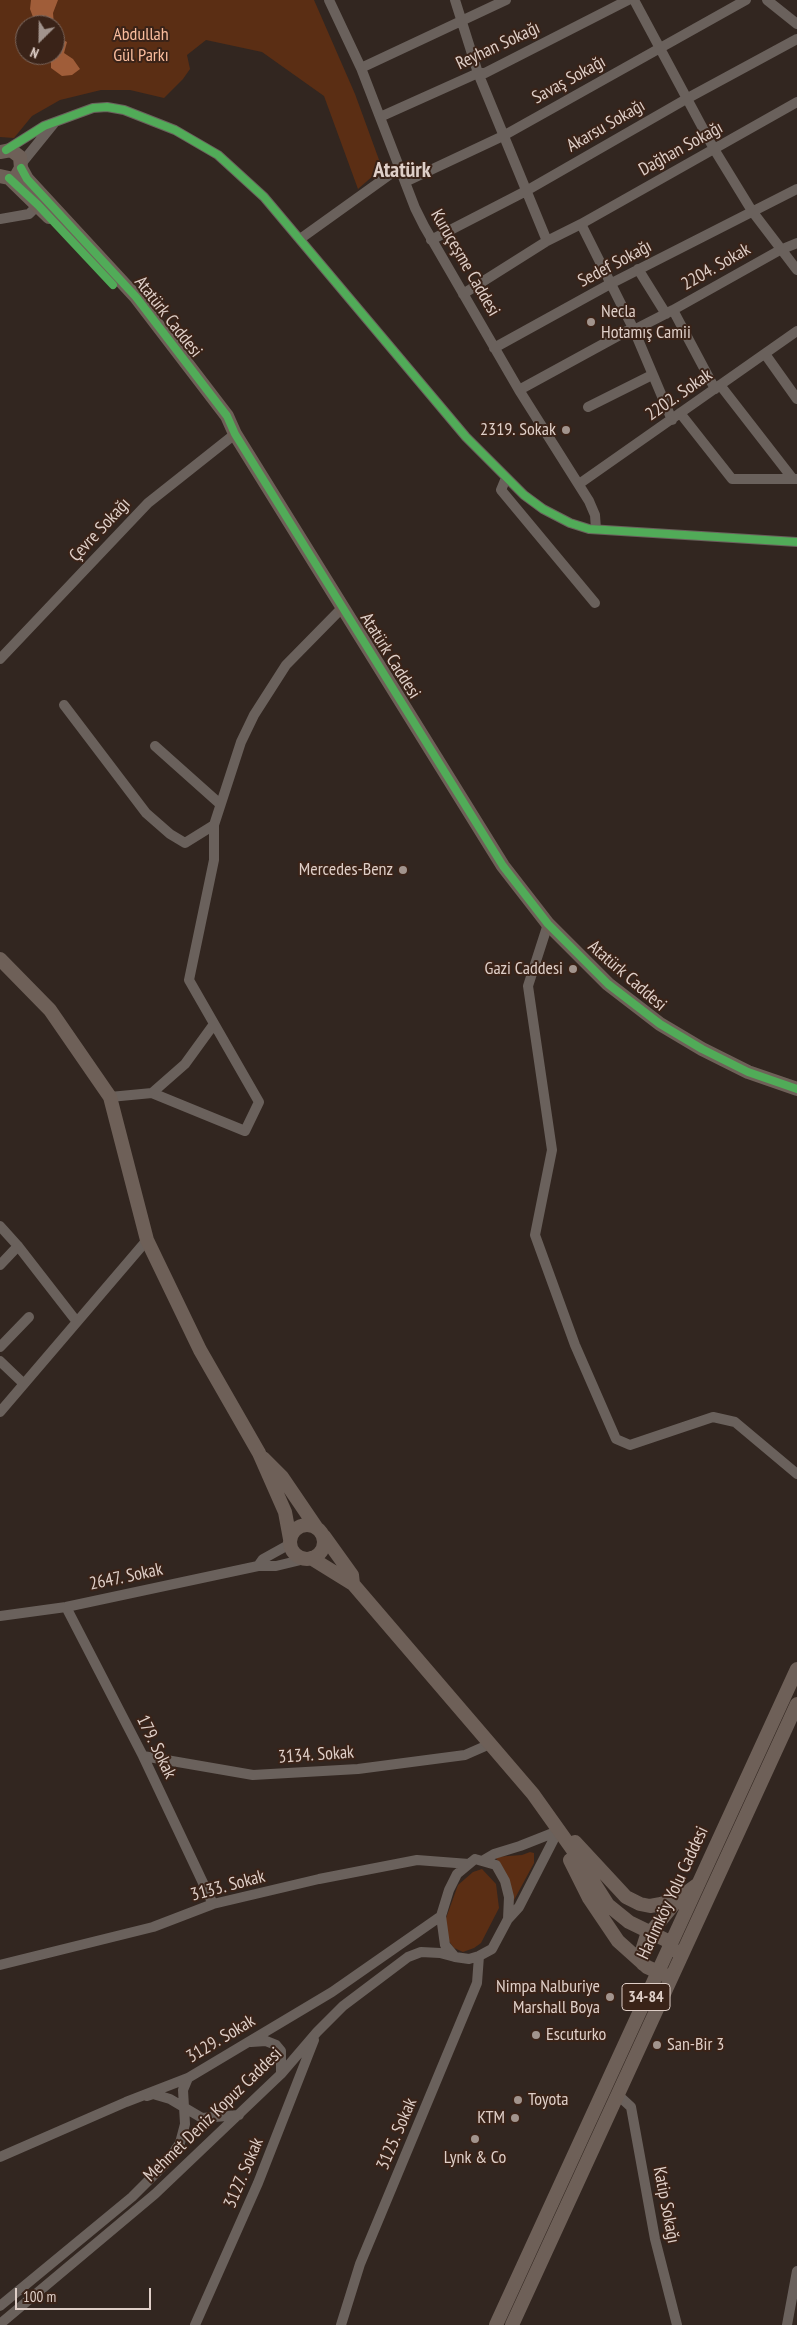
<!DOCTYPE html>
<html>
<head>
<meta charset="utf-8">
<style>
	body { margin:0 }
	#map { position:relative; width:797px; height:2325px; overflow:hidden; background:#322620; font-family:"PT Sans Narrow",sans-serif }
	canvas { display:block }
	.north { position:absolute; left:15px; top:15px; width:50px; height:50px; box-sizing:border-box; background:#3a2318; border:1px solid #7c685e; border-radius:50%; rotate:203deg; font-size:14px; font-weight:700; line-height:20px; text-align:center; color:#dfcfc8 }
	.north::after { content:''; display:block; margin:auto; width:18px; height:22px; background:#a2948d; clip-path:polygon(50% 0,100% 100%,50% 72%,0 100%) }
	.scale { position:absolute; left:15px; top:2288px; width:136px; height:22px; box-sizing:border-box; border:2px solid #dfcfc8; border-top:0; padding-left:6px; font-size:15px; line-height:18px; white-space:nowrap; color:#dfcfc8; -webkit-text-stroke:4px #3a2318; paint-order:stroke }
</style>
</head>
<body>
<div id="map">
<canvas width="797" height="2325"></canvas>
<div class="north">N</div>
<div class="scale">100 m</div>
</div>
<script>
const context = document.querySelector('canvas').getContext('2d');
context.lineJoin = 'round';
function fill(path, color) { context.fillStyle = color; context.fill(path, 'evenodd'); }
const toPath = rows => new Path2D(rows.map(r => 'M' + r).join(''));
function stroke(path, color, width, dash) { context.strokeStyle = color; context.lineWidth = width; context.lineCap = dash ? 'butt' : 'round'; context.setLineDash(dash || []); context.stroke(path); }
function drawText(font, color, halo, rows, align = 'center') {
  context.font = font + ' "PT Sans Narrow",sans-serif'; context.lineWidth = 4; context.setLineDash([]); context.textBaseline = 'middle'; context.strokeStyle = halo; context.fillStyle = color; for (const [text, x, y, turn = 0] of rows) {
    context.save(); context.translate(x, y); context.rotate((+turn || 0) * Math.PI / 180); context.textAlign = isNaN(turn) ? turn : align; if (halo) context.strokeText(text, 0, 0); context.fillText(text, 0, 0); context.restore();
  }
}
fill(toPath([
	[0,0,314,0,355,94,382,168,358,189,324,96,262,52,206,40,187,55,190,69,183,79,164,98,130,90,101,90,60,100,32,116,14,138,0,137],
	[25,25,55,25,55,55,25,55],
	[530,1852,534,1853,534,1863,513,1902,500,1864,495,1857,522,1855],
	[482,1869,496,1884,499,1908,481,1943,474,1948,463,1952,454,1948,446,1937,446,1918,458,1885,473,1872]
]), '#5b2e14');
fill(toPath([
	[31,0,58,0,53,13,54,25,36,25,30,9],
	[55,33,56,36,67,42,64,53,73,59,80,69,72,75,62,76,51,68,51,55,55,55]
]), '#a05d39');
stroke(toPath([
	[329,0,361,68,415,208,424,226,519,390,589,501,595,515,596,529],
	[455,0,478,73,547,241],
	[634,0,714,149,752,211,797,270],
	[767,0,797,24],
	[361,68,506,0],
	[380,117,478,73,485,73,628,0],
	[6,150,44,126,93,108,107,107,124,110,175,130,218,155,264,197,466,437,524,495,543,509,570,523,589,529,797,542],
	[21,164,55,122],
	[405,182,503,136,746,0],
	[0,219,29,214,38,205],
	[581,224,797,102],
	[300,239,399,168],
	[431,240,526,191,688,98,797,39],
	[638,269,666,314],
	[463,294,547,241,581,224,634,330,672,420],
	[673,310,715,389],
	[494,348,610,284,797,189],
	[765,354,797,399],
	[720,385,793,479],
	[519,390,627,331,634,330,673,310,780,250,797,243],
	[588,407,652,375],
	[680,413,732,479,797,479],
	[506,478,501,490,595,603],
	[579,484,797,331],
	[0,659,148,503,235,434],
	[64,705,146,813,170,834,185,843,214,825],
	[155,746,220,804],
	[548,924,528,986,552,1150,535,1235,575,1345,616,1439,630,1445,713,1417,735,1422,797,1474],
	[152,1093,185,1064,214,1024],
	[110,1097,152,1093,245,1131,259,1102,189,980,214,860,214,825,241,742,254,715,286,665,342,608],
	[0,1226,18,1246,77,1322],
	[0,1265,18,1246],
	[0,1347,29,1317],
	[0,1361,24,1384],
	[0,1412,147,1240],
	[258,1566,263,1559,290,1544],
	[66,1607,143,1756,213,1904],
	[0,1616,66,1607,258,1566,276,1566,305,1559],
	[143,1756,253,1775,358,1769,465,1755,490,1744],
	[475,1859,496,1865,505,1881,509,1897,508,1919,492,1949,479,1956,469,1959,455,1957,445,1945,441,1916,449,1890,457,1874,475,1859],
	[482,1861,494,1854,520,1846,558,1831],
	[508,1919,519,1907,558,1831],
	[0,1965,153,1927,213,1904,319,1879,417,1860,469,1864],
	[251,2042,266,2041,276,2045,281,2051,281,2074],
	[618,2095,631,2107,655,2239,677,2325],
	[147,2096,153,2094,170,2099,202,2118,239,2115],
	[0,2157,126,2102,188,2078,332,1992,441,1916],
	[0,2306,132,2197,167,2162,180,2143,185,2124,183,2090,188,2078],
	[0,2324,155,2194,281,2074,317,2032,343,2006,408,1957,421,1952,440,1953,455,1957],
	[195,2325,258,2183,314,2040],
	[341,2325,360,2264,477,1983,479,1956],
	[787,2325,797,2271]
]), '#6a615c', 10);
stroke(toPath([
	[0,152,11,150,20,157,21,168,17,175],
	[21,168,27,179,136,297,227,416,235,434,503,866,548,924,608,984,660,1024,702,1049,748,1072,797,1089],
	[0,176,9,178,49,217],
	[0,959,50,1010,110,1097,147,1240,200,1350,259,1453,285,1512,290,1539],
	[263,1458,282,1477,316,1527],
	'290 1542a17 17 0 1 1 34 0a17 17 0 1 1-34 0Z',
	[324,1536,352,1575,353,1584],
	[311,1558,353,1584,533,1794,575,1853,608,1905,629,1922,666,1940,674,1950],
	[575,1842,626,1897,640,1904,650,1906,661,1904,682,1896,697,1885],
	[570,1860,589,1898,618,1941,647,1967,665,1975],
	[643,1964,641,1954,646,1938,679,1898],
	[496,2325,797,1669],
	[512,2325,797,1704]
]), '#6e6058', 14);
stroke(toPath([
	[6,150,44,126,93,108,107,107,124,110,175,130,218,155,264,197,466,437,524,495,543,509,570,523,589,529,797,542],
	[21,168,27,179,136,297,227,416,235,434,503,866,548,924,608,984,660,1024,702,1049,748,1072,797,1089],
	[9,178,38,205,113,285]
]), '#51ab58', 8);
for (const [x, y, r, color] of [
	[591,322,5,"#a2948d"],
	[566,430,5,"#a2948d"],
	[403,870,5,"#a2948d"],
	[573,969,5,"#a2948d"],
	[610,1997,5,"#a2948d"],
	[536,2035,5,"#a2948d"],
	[657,2045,5,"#a2948d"],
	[518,2100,5,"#a2948d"],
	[515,2118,5,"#a2948d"],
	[475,2139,5,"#a2948d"]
]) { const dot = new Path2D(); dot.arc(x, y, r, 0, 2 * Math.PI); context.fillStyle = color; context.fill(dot); stroke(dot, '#3a2318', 2); }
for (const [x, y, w] of [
	[646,1997,48]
]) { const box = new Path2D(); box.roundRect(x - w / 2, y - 13.5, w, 27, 4); context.fillStyle = '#3a2318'; context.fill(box); stroke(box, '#dfcfc8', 1); }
drawText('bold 16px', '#dfcfc8', null, [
	["34-84",646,1997]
]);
drawText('18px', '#f9bc9d', '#3a2318', [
	["Abdullah",141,35],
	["Gül Parkı",141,56]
]);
drawText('18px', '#dfcfc8', '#3a2318', [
	["Reyhan Sokağı",498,46,-25],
	["Savaş Sokağı",569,80,-29],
	["Akarsu Sokağı",606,126,-30],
	["Dağhan Sokağı",681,149,-29],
	["Kuruçeşme Caddesi",465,263,60],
	["Sedef Sokağı",615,264,-28],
	["2204. Sokak",716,267,-30],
	["Atatürk Caddesi",168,317,52],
	["2202. Sokak",679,395,-35],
	["Çevre Sokağı",100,530,-47],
	["Atatürk Caddesi",390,656,58],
	["Atatürk Caddesi",627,976,41],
	["2647. Sokak",126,1577,-12],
	["179. Sokak",156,1747,64],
	["3134. Sokak",316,1755,-4],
	["3133. Sokak",228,1886,-15],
	["Hadımköy Yolu Caddesi",673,1893,-65],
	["3129. Sokak",221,2039,-31],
	["Mehmet Deniz Kopuz Caddesi",213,2115,-44],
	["3125. Sokak",397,2134,-67],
	["3127. Sokak",244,2173,-67],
	["Katip Sokağı",666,2205,79]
]);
drawText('18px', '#dfcfc8', '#3a2318', [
	["Necla",601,312,"left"],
	["Hotamış Camii",601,333,"left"],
	["2319. Sokak",556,430],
	["Mercedes-Benz",393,870],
	["Gazi Caddesi",563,969],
	["Nimpa Nalburiye",600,1987],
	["Marshall Boya",600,2008],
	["Escuturko",546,2035,"left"],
	["San-Bir 3",667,2045,"left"],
	["Toyota",528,2100,"left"],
	["KTM",505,2118],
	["Lynk & Co",475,2158,"center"]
], 'right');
drawText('bold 22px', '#dfcfc8', '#3a2318', [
	["Atatürk",402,171]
]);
</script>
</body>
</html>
